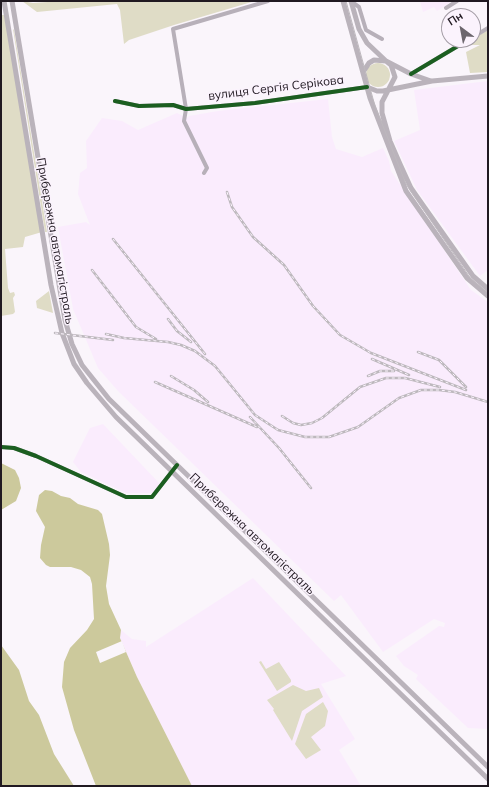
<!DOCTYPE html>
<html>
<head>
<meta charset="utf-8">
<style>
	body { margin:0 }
	#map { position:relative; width:489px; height:787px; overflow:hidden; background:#faf5fb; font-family:Mulish,sans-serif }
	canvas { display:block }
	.frame { position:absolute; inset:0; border:2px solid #201921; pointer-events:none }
	.north { position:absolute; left:441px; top:8px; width:40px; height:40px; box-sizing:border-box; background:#fbf3fd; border:1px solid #a39ca5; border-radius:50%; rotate:328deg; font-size:11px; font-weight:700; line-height:16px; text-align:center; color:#201921 }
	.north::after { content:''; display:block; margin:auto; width:14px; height:18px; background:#6c666d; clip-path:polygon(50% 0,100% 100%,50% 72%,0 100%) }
</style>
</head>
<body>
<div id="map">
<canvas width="489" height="787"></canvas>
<div class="frame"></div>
<div class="north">Пн</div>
</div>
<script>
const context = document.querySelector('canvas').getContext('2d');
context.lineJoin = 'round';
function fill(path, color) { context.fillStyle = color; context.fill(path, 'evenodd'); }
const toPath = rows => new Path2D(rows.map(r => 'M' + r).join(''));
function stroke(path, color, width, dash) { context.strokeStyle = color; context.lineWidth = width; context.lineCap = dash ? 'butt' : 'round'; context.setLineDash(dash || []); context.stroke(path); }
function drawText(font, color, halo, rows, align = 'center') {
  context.font = font + ' Mulish,sans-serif'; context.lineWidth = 3; context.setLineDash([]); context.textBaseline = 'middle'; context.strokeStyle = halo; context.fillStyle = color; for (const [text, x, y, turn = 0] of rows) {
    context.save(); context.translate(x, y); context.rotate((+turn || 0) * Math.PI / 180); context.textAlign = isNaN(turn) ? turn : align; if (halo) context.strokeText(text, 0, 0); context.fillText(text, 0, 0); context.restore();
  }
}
fill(toPath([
	[420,1,452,1,437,11,434,7,423,12],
	[488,81,488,270,480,276,417,190,394,141,420,130,414,90],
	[328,99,332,137,336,149,362,157,383,148,389,161,391,171,471,290,488,302,488,729,468,728,416,679,418,675,404,666,396,656,439,626,444,627,445,623,434,619,383,652,341,595,334,601,118,391,98,368,73,309,58,227,86,222,90,225,78,194,80,173,87,168,86,141,102,118,122,121,138,130,177,113,187,118,189,116,218,111],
	[103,424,160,484,154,493,126,493,81,472,73,462,90,428],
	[253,578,346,676,321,684,355,739,339,750,361,786,192,786,188,779,137,677,120,638,121,630,132,639,146,641,146,647]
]), '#faecfd');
fill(toPath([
	[22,1,33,3,62,1,255,1,174,25,129,40,124,44,120,10,117,4,37,12],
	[1,10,2,15,6,15,42,232,25,237,23,247,5,249,8,288,10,293,14,292,15,295,13,298,15,312,13,314,1,316],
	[13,29,14,30,47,232,45,232],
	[488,30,488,72,470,73,466,52,480,45,468,45,466,43],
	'366 75a12 12 0 1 1 24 0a12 12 0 1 1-24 0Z',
	[49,291,53,313,37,308,36,301],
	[261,661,266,669,279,662,291,680,291,682,277,691,259,662],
	[293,685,306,691,319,688,323,697,302,711,292,741,273,710,274,709,267,700],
	[323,702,328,711,325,726,311,737,321,750,306,759,295,744,306,714]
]), '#dfdcc6');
fill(toPath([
	[1,463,15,470,19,478,21,488,16,501,1,510],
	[45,490,52,491,61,496,70,498,78,504,98,510,102,514,109,544,110,555,106,586,109,604,121,630,120,638,137,677,192,786,96,786,74,730,62,687,64,662,70,648,87,630,94,619,92,584,90,577,81,570,71,567,50,567,46,565,40,558,41,545,45,527,36,511,39,495],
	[1,645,19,670,29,701,39,715,54,754,74,786,1,786]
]), '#ccc99c');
fill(toPath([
	[122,641,126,652,100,663,96,652]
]), '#faf5fb');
stroke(toPath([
	[352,2,359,7,366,30,382,39],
	[446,8,457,1],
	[473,37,488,28],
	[411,74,468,40],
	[115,101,139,106,173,105,186,109,255,103,367,87],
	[204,173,207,168,184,121,186,109,173,29,268,1],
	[1,447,14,448,36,456,126,497,152,497,177,465]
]), '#b7b0b9', 4);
stroke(toPath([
	[4,1,51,285,62,333,74,364,87,383,116,417,488,779],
	[12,1,65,320,72,344,82,365,109,399,488,767],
	[343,1,370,98,406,191,467,278,488,296],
	[351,1,359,29,367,43,386,61,411,74,431,81],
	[363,72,369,63,374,60,386,61,391,65,395,77,382,102,382,113,390,141,400,164,411,188,420,201,473,276,488,289],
	[367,87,377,91,383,91,432,81,488,76]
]), '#bab3bb', 5);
stroke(toPath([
	[346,1,375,106,406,184,471,279,488,293]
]), '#bdb8bd', 1);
const rail = toPath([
	[227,192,232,207,253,237,284,265,313,306,340,335,371,353,466,390],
	[113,239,205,354],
	[92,270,136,327,156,339],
	[168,319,177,331,191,342],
	[55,333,113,340],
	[106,334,124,338,168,342,181,345,195,351,215,366,255,415,278,430,305,437,329,437,358,427,399,398,421,390,439,390,455,392,488,402],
	[418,352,439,360,466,387],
	[372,359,409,375],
	[171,376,194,390,208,402],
	[368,376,380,371,394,371],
	[155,382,257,427],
	[282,416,293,423,301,425,312,423,322,418,360,387,386,378,405,378,440,387],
	[250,417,279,448,311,488]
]);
stroke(rail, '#bdb8bd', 2.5);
stroke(rail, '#fbf3fd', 1, [3]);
stroke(toPath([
	[411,74,468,40],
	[115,101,139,106,173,105,186,109,255,103,367,87],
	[1,447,14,448,36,456,126,497,152,497,177,465]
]), '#1b5e20', 4);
drawText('12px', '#201921', '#fbf3fd', [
	["вулиця Сергія Серікова",276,88,-7],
	["Прибережна автомагістраль",55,241,80],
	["Прибережна автомагістраль",252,534,44]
]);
</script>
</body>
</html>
